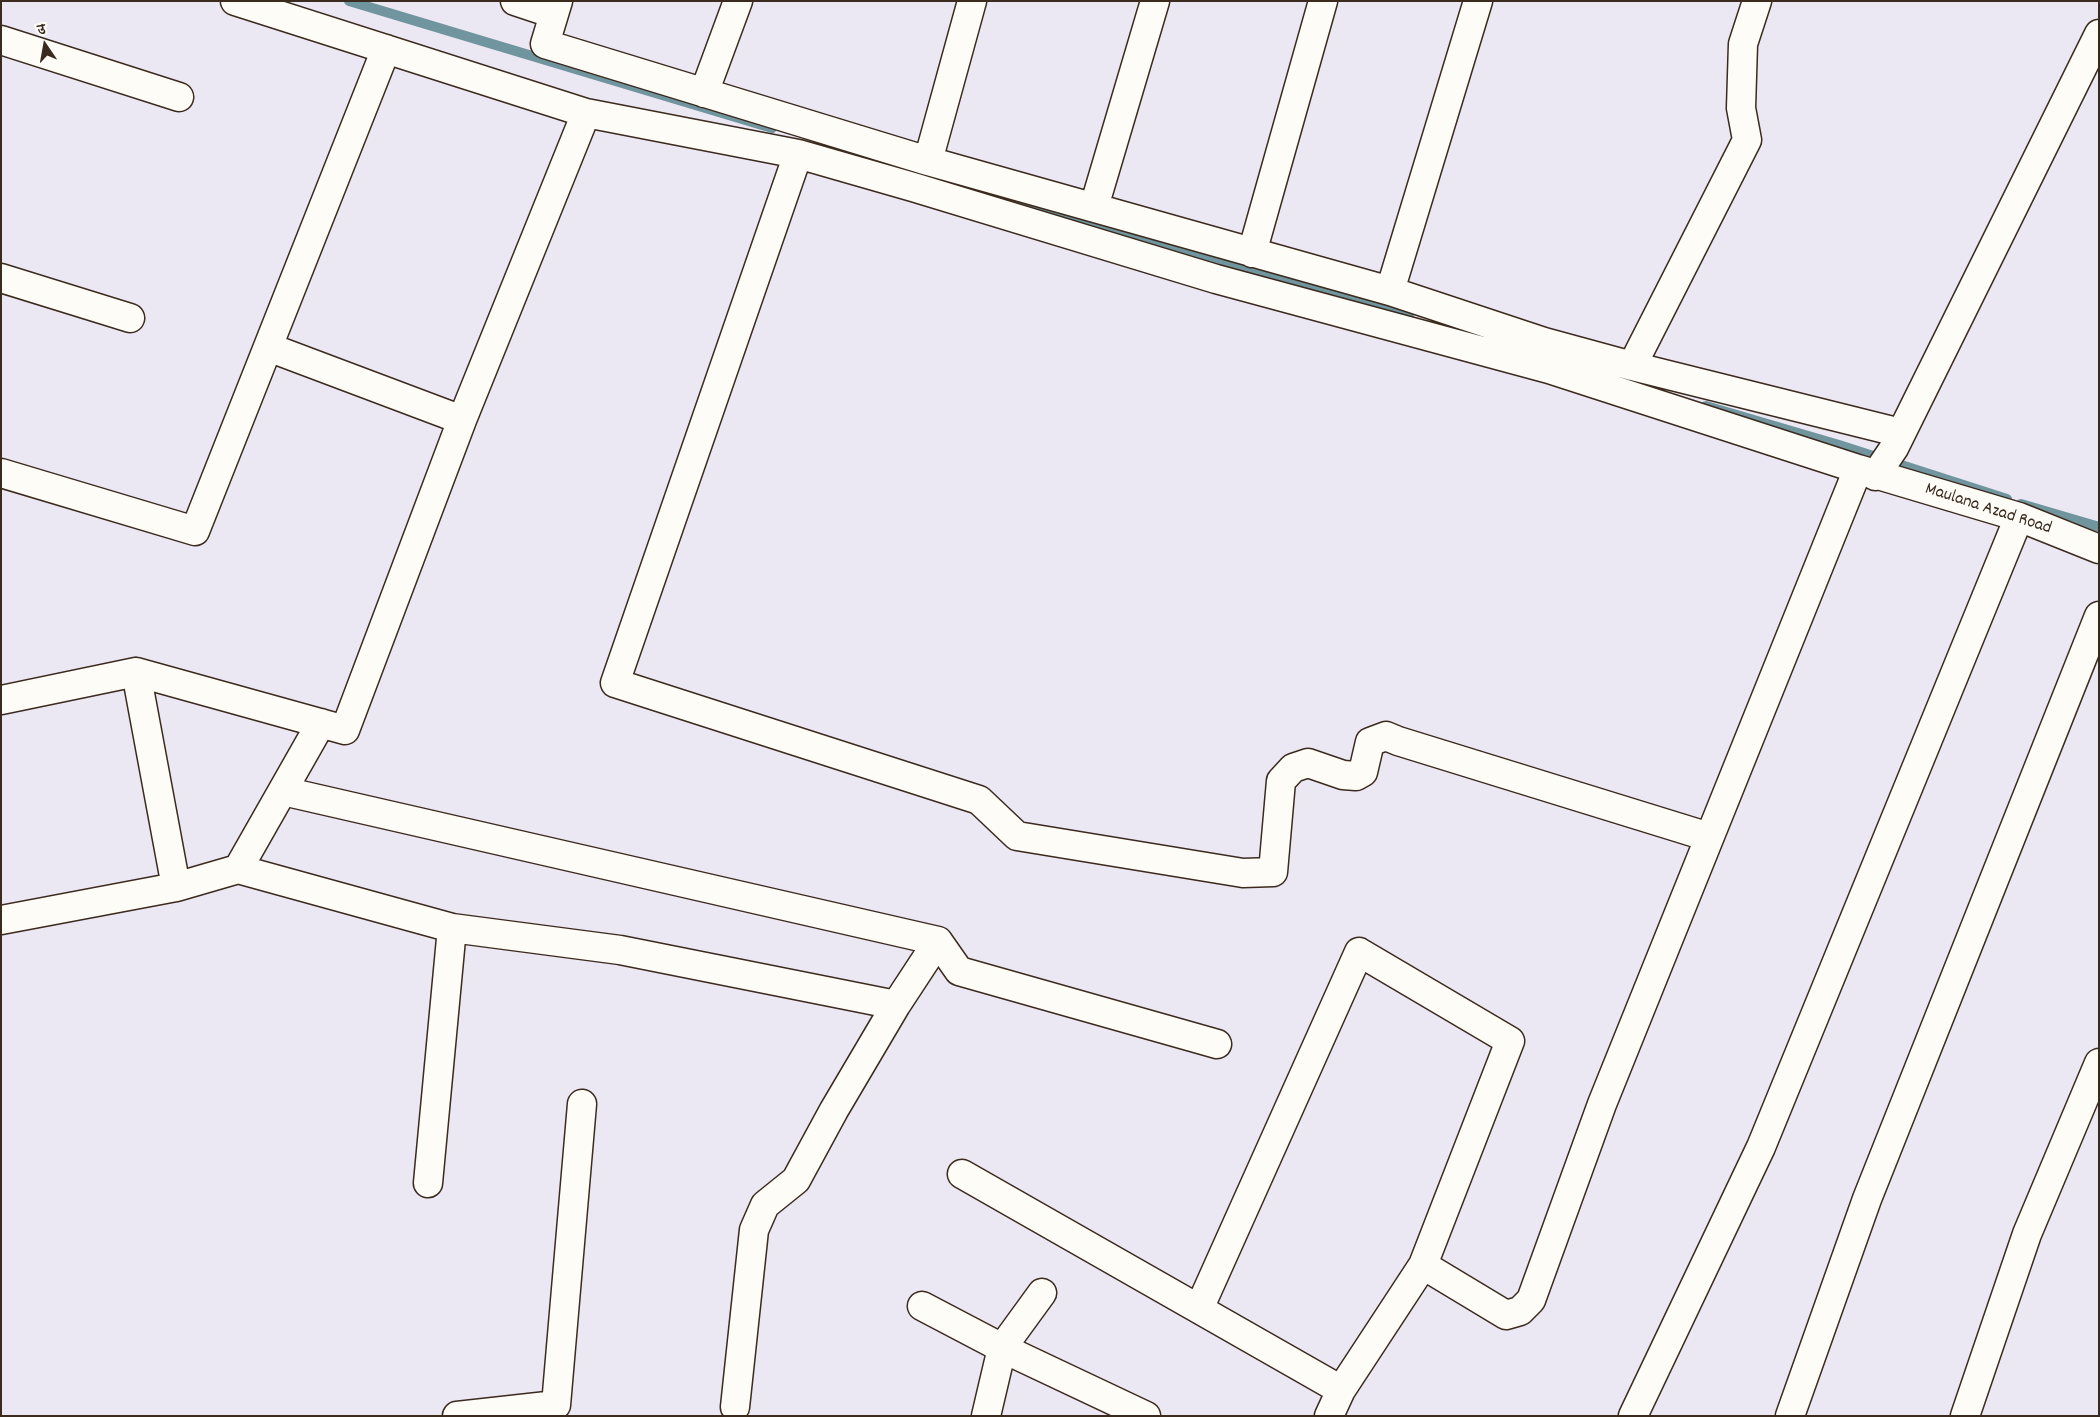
<!DOCTYPE html>
<html>
<head>
<meta charset="utf-8">
<style>
	body { margin:0 }
	#map { position:relative; width:2100px; height:1417px; overflow:hidden; background:#ebe8f3; font-family:Dekko,"Playpen Sans Deva",sans-serif }
	canvas { display:block }
	.frame { position:absolute; inset:0; border:2px solid #3b2a1e; pointer-events:none }
	.north { position:absolute; left:20px; top:20px; width:50px; height:50px; -webkit-text-stroke:4px #fdfcf7; paint-order:stroke; rotate:348deg; font-size:14px; font-weight:700; line-height:20px; text-align:center; color:#3b2a1e }
	.north::after { content:''; display:block; margin:auto; width:18px; height:22px; background:#3b2a1e; clip-path:polygon(50% 0,100% 100%,50% 72%,0 100%) }
</style>
</head>
<body>
<div id="map">
<canvas width="2100" height="1417"></canvas>
<div class="frame"></div>
<div class="north">उ</div>
</div>
<script>
const context = document.querySelector('canvas').getContext('2d');
context.lineJoin = 'round';
const toPath = rows => new Path2D(rows.map(r => 'M' + r).join(''));
function stroke(path, color, width, dash) { context.strokeStyle = color; context.lineWidth = width; context.lineCap = dash ? 'butt' : 'round'; context.setLineDash(dash || []); context.stroke(path); }
function drawText(font, color, halo, rows, align = 'center') {
  context.font = font + ' Dekko,sans-serif'; context.lineWidth = 4; context.setLineDash([]); context.textBaseline = 'middle'; context.strokeStyle = halo; context.fillStyle = color; for (const [text, x, y, turn = 0] of rows) {
    context.save(); context.translate(x, y); context.rotate((+turn || 0) * Math.PI / 180); context.textAlign = isNaN(turn) ? turn : align; if (halo) context.strokeText(text, 0, 0); context.fillText(text, 0, 0); context.restore();
  }
}
stroke(toPath([
	[349,1,772,128],
	[989,192,1409,317],
	[1706,406,1839,445,2007,499],
	[2021,504,2099,527]
]), '#70959e', 10);
const minor = toPath([
	[235,1,586,113,798,154,913,187,1216,279,1549,369,1858,469],
	[515,1,554,14],
	[558,1,545,44,928,161,1390,291,1544,342,1632,366,1901,433],
	[1,40,179,97],
	[704,93,738,1],
	[798,154,615,683,979,800,1017,836,1243,873,1273,872,1281,781,1293,768,1308,763,1343,775,1356,776,1363,772,1370,742,1386,736,1398,741,1709,837],
	[928,161,972,1],
	[1094,207,1155,1],
	[1252,253,1323,1],
	[1,278,130,318],
	[1390,291,1478,1],
	[268,347,462,420],
	[1632,366,1747,140,1741,108,1743,44,1757,1],
	[1,473,195,531,386,49],
	[1875,476,1894,448,2099,34],
	[1,700,136,672],
	[283,791,938,941,959,971,1217,1044],
	[238,869,321,723],
	[176,887,238,869,452,928,620,950,896,1005],
	[1,920,176,887,136,672,345,730,462,420,586,113],
	[962,1174,1341,1390],
	[428,1183,452,928],
	[1423,1265,1506,1315,1520,1311,1531,1300,1602,1104,1858,469,2019,517,2099,549],
	[922,1306,1002,1348,1146,1416],
	[1199,1309,1359,952,1510,1041,1423,1265,1341,1390,1329,1416],
	[735,1407,754,1230,765,1205,796,1180,834,1110,896,1005,938,941],
	[457,1416,556,1405,582,1104],
	[986,1416,1002,1348,1042,1293],
	[1633,1416,1761,1147,2019,517],
	[1790,1416,1867,1199,2099,616],
	[1965,1416,2027,1234,2099,1063]
]);
stroke(minor, '#3b2a1e', 31);
stroke(minor, '#fdfcf7', 28);
drawText('18px', '#3b2a1e', '#fdfcf7', [
	["Maulana Azad Road",1988,510,18]
]);
</script>
</body>
</html>
